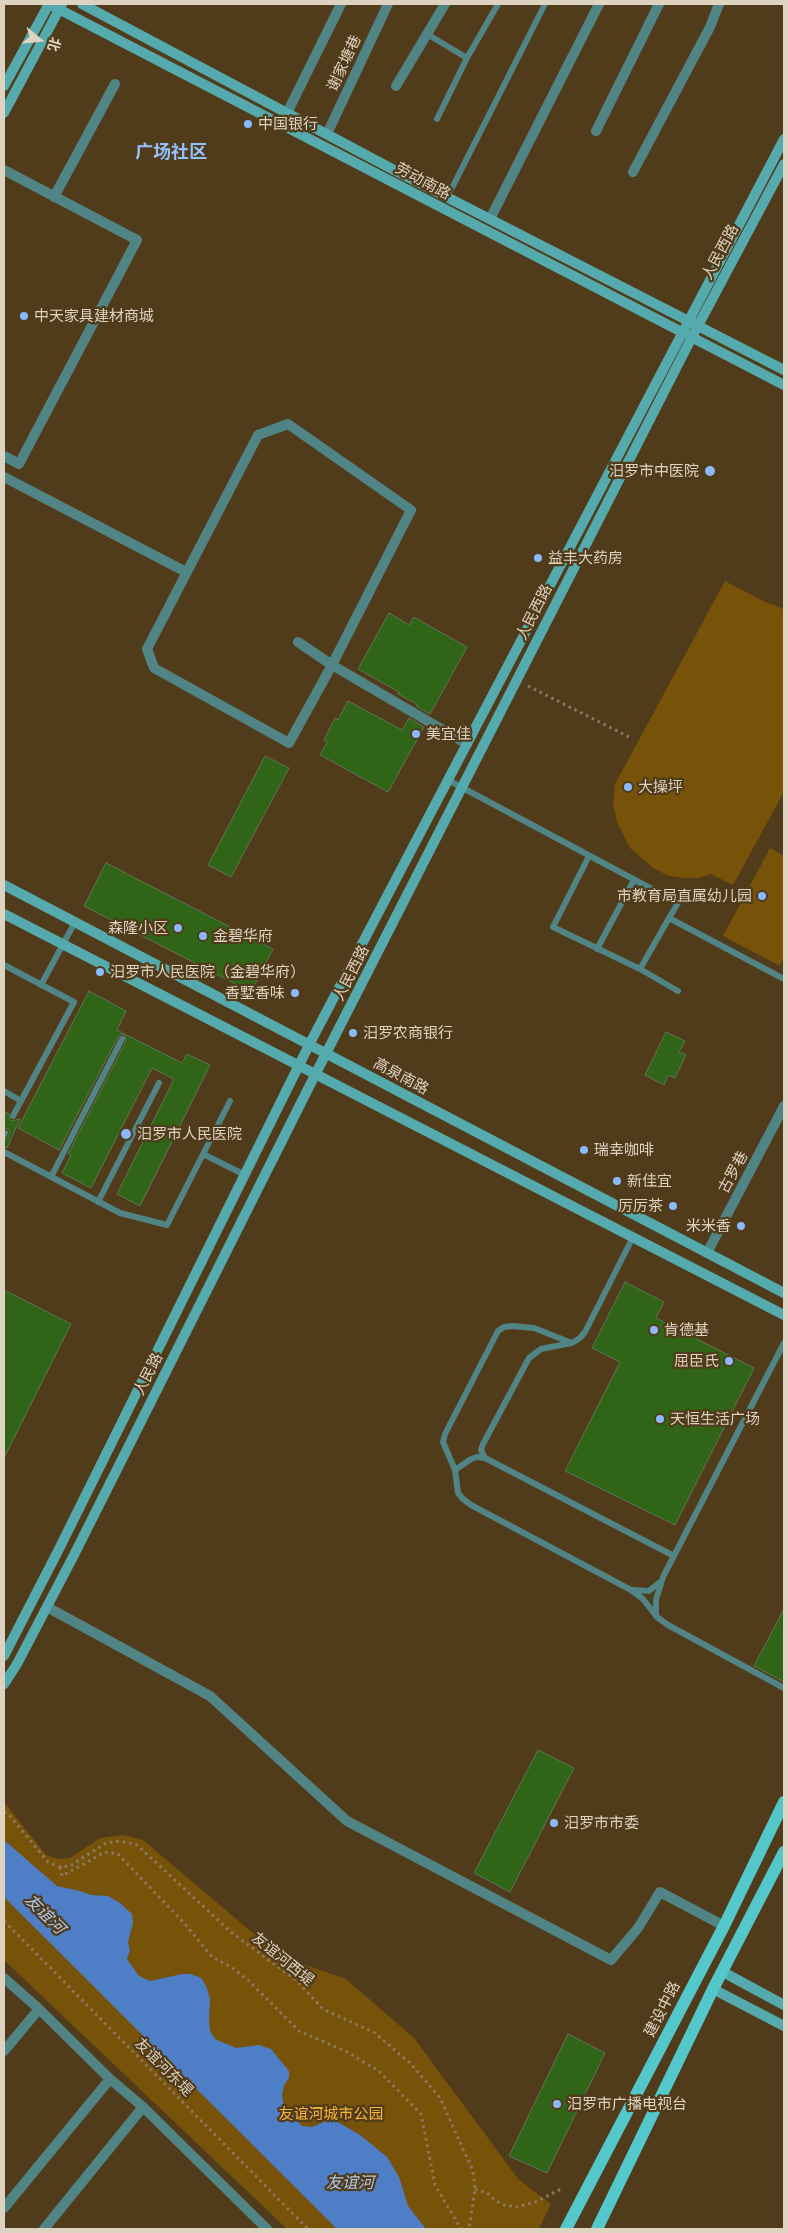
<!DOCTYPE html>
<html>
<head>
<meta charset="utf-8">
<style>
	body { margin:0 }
	#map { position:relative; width:788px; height:2233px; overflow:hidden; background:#503b1b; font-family:"Exo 2","Noto Sans SC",sans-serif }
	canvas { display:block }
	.frame { position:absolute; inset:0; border:5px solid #ded2c0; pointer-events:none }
	.north { position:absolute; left:15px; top:15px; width:50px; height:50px; -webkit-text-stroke:4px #503b1b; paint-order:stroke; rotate:107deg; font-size:14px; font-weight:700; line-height:20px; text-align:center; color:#ded2c0 }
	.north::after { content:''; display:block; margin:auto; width:18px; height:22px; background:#ded2c0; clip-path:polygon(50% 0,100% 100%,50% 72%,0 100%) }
</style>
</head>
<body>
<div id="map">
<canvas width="788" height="2233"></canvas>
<div class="frame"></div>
<div class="north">北</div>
</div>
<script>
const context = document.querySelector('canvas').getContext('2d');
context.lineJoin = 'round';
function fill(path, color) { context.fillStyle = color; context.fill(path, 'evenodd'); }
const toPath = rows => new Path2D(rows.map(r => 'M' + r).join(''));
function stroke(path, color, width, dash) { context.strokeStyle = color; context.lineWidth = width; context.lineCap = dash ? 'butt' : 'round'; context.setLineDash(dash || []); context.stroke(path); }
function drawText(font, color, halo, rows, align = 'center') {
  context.font = font + ' "Exo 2","Noto Sans SC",sans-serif'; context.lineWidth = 4.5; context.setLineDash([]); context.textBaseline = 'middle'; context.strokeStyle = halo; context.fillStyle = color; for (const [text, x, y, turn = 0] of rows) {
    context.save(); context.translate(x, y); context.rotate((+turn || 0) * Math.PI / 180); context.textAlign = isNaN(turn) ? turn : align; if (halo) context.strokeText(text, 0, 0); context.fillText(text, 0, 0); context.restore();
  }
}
fill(toPath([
	[725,581,763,601,784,609,784,792,733,885,711,874,698,878,683,878,669,876,653,868,630,848,617,822,613,803,615,784],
	[770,848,784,856,784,957,780,966,723,936],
	[4,1802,46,1855,59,1859,70,1858,100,1838,123,1835,143,1840,280,1956,346,1979,414,2038,519,2180,551,2204,539,2229,287,2229,4,1960]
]), '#775209');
fill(toPath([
	[4,1840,57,1886,80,1891,91,1895,108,1896,120,1903,132,1914,133,1923,128,1942,130,1950,127,1959,139,1976,150,1981,182,1974,191,1974,201,1978,206,1986,210,1998,209,2020,210,2031,215,2039,236,2048,259,2045,271,2049,289,2071,289,2078,284,2085,282,2095,284,2106,292,2115,302,2126,312,2127,329,2120,336,2121,360,2135,387,2157,399,2177,408,2206,426,2229,337,2229,4,1897]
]), '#4e7fc6');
const building = toPath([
	[389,613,409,625,414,617,467,647,430,714,416,706,417,704,398,694,399,692,358,669,389,613],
	[348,701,402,730,409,718,424,727,388,792,320,755,327,742,324,740,335,718,338,720,348,701],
	[265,756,289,768,231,877,208,865,265,756],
	[106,863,273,949,251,992,84,906,106,863],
	[89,991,126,1011,117,1030,182,1063,187,1054,210,1065,140,1206,117,1194,174,1079,152,1068,91,1188,62,1173,71,1155,68,1154,126,1041,125,1035,121,1034,118,1037,59,1150,18,1128,89,991],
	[666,1032,685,1041,679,1052,686,1055,675,1078,668,1075,664,1085,645,1075,666,1032],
	[4,1111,9,1114,9,1118,11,1121,20,1119,7,1148,4,1147,4,1140,8,1138,10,1132,8,1129,4,1128,4,1111],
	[625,1282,664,1302,656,1318,754,1368,675,1525,565,1471,620,1362,592,1348,625,1282],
	[4,1290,71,1324,4,1458,4,1290],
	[784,1609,784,1682,754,1666,784,1609],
	[538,1750,574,1768,510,1892,474,1873,538,1750],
	[568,2034,605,2053,547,2173,509,2156,568,2034]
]);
fill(building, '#306416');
stroke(building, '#5e7555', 1);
stroke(toPath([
	[528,686,631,738],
	[4,1812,10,1816,48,1862,60,1867,70,1866,106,1843,120,1841,137,1845,232,1933,296,1980,323,2009,375,2033,411,2064,440,2098,473,2171,475,2189,469,2229],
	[60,1867,62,1876,105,1852,118,1854,185,1924,212,1957,231,1967,249,1981,299,2031,347,2052,379,2071,421,2114,435,2185,461,2229],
	[4,1921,308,2229],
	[475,2189,487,2193,496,2201,504,2205,517,2207,535,2202,561,2189]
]), '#8b7a60', 3, [2.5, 4]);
stroke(toPath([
	[427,34,467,58],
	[437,119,467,58,498,4],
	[445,196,453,186,545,4],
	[448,780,678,903,669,918,784,979],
	[589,856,553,927,640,969,678,991],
	[597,949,634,880],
	[4,965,74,1002,21,1101,4,1091],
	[640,969,669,918],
	[41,985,75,922],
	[13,1116,21,1101],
	[4,1135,5,1133],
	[4,1152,120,1213,167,1225,230,1101],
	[203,1154,245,1175],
	[51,1177,122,1039],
	[98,1202,159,1083],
	[633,1237,585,1332,580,1338,572,1343,534,1328,512,1326,504,1327,498,1331,445,1434,443,1442,455,1470,458,1493,463,1499,471,1505,631,1590,643,1599,657,1617,668,1625,784,1688],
	[485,1458,481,1450,483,1444,529,1358,541,1349,571,1343],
	[455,1470,471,1459,477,1457,485,1458,674,1556],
	[633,1590,649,1591,660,1582],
	[656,1616,656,1600,663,1577,784,1343]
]), '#518485', 6);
stroke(toPath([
	[396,86,445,4],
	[287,113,341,4],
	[596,131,659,4],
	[327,134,388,4],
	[4,170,137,240,19,464,4,456],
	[633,172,710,27,719,4],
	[54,197,115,84],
	[490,219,599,4],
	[288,424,411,510,332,665,289,743,154,668,147,649,258,435,288,424],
	[4,477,186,572],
	[298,642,332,665,467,744],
	[707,1253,784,1106],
	[47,1607,210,1696,347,1821,611,1960,638,1928,660,1892,724,1926],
	[4,1978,39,2009,110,2079,143,2107,267,2229],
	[4,2051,39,2009],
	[4,2208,110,2079],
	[44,2229,143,2107]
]), '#518485', 10);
stroke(toPath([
	[49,4,784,385],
	[82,4,394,170,784,370],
	[4,86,49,4],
	[4,113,62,4],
	[4,885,784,1293],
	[4,914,784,1315],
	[4,1656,59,1549,309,1045,784,139],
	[4,1684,17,1664,74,1555,315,1075,692,337,784,164],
	[723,1972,784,2005],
	[713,1989,784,2026]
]), '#54aaac', 10);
stroke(toPath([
	[566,2229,724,1926,784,1802],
	[597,2229,713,1989,784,1852]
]), '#53c7ca', 12);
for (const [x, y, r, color] of [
	[248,124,5,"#8bbafc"],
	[24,316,5,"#8bbafc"],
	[710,471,6,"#8bbafc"],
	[538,558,5,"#8bbafc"],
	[416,734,5,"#8bbafc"],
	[628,787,5,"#8bbafc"],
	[762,896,5,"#8bbafc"],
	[178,928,5,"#8bbafc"],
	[203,936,5,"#8bbafc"],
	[100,972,5,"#8bbafc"],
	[295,993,5,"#8bbafc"],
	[353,1033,5,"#8bbafc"],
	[126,1134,6,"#8bbafc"],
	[584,1150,5,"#8bbafc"],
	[617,1181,5,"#8bbafc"],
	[673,1206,5,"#8bbafc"],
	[741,1226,5,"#8bbafc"],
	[654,1330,5,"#8bbafc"],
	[729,1361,5,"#8bbafc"],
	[660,1419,5,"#8bbafc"],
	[554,1823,5,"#8bbafc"],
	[557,2104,5,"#8bbafc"]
]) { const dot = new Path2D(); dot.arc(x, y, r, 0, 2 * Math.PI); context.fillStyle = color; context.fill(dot); stroke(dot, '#503b1b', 2); }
drawText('15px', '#ded2c0', '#503b1b', [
	["谢家塘巷",344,63,-65],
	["劳动南路",423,181,28],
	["人民西路",720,252,-62],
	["人民西路",534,612,-63],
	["人民西路",351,973,-63],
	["高泉南路",401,1076,28],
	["古罗巷",733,1172,-62],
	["人民路",148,1374,-63],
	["友谊河西堤",283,1959,39],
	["建设中路",662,2009,-63],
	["友谊河东堤",164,2067,45]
]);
drawText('15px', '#ded2c0', '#503b1b', [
	["中国银行",258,124],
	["中天家具建材商城",34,316],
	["汨罗市中医院",699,471,"right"],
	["益丰大药房",548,558],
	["美宜佳",426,734],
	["大操坪",638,787],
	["市教育局直属幼儿园",752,896,"right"],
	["森隆小区",168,928,"right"],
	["金碧华府",213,936],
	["汨罗市人民医院（金碧华府）",110,972],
	["香墅香味",285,993,"right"],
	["汨罗农商银行",363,1033],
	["汨罗市人民医院",137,1134],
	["瑞幸咖啡",594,1150],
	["新佳宜",627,1181],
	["厉厉茶",663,1206,"right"],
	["米米香",731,1226,"right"],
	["肯德基",664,1330],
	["屈臣氏",719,1361,"right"],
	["天恒生活广场",670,1419],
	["汨罗市市委",564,1823],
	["汨罗市广播电视台",567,2104]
], 'left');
drawText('15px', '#f8b43a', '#503b1b', [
	["友谊河城市公园",331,2114]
]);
drawText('italic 16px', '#afc9ef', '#503b1b', [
	["友谊河",45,1914,45],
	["友谊河",350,2183]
]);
drawText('bold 18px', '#95c0fe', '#503b1b', [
	["广场社区",171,152]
]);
</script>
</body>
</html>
